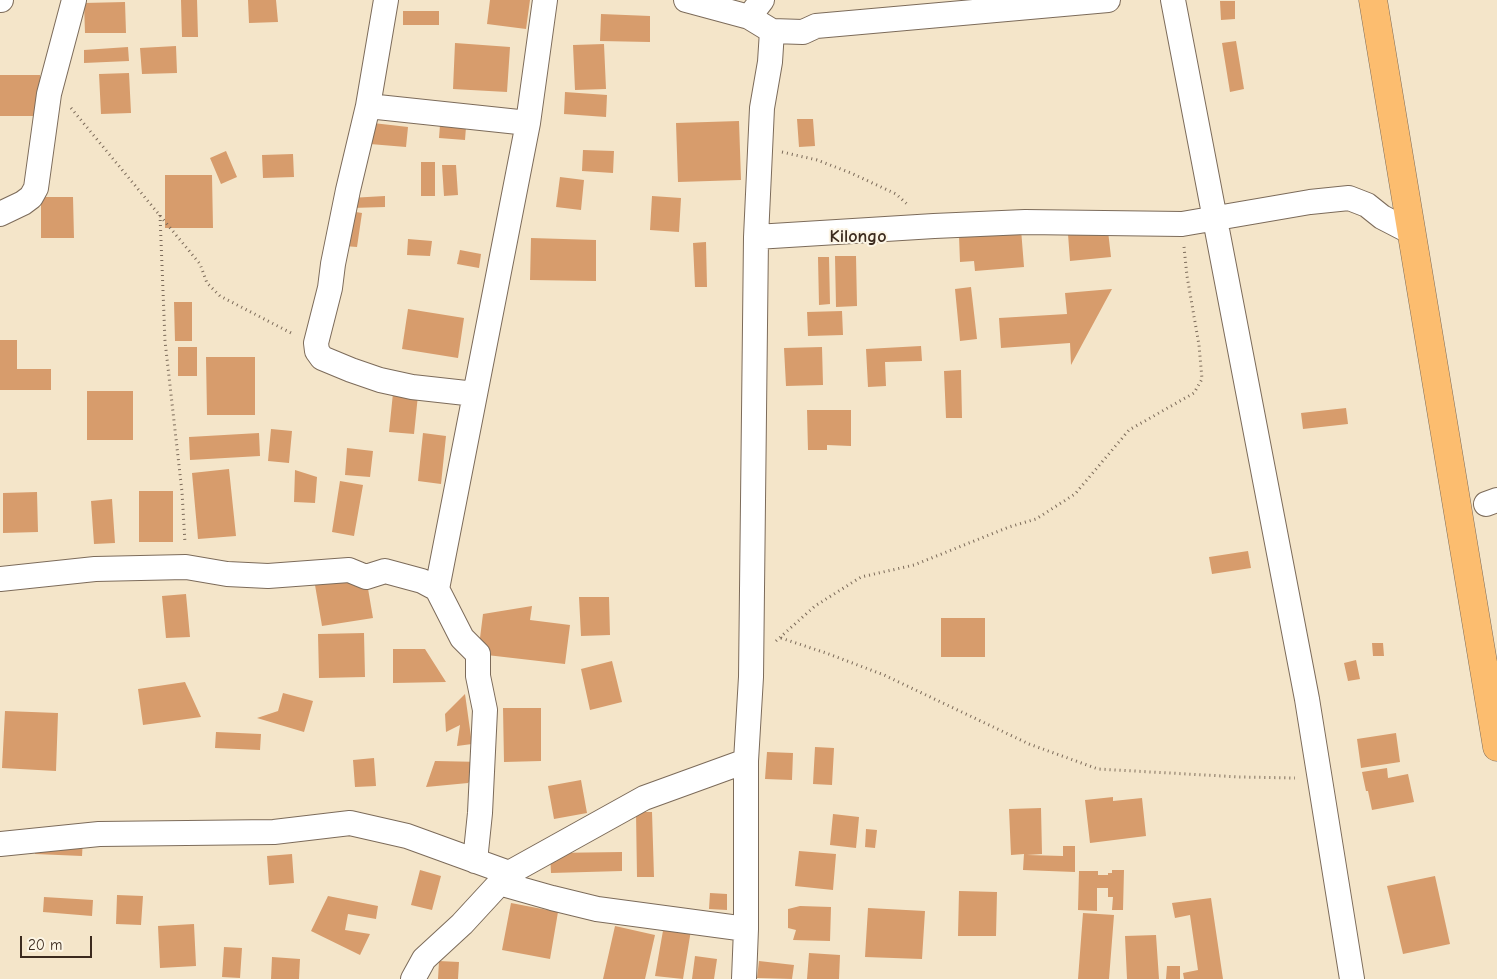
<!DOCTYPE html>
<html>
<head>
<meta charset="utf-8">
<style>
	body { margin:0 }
	#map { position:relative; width:1497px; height:979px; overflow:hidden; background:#f4e5c9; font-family:"Comic Neue",sans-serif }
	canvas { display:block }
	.scale { position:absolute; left:20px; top:936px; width:72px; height:22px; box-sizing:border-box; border:2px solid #3b2a1e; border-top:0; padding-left:6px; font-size:15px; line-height:18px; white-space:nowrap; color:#3b2a1e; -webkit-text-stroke:4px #fcf5e5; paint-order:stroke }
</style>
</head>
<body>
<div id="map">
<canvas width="1497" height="979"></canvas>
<div class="scale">20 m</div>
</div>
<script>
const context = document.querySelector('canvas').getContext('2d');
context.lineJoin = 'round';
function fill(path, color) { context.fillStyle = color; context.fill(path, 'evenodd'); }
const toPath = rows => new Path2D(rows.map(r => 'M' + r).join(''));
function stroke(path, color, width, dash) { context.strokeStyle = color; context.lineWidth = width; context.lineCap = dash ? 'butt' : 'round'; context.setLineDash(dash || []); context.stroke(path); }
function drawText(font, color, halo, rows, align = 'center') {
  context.font = font + ' "Comic Neue",sans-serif'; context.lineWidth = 4; context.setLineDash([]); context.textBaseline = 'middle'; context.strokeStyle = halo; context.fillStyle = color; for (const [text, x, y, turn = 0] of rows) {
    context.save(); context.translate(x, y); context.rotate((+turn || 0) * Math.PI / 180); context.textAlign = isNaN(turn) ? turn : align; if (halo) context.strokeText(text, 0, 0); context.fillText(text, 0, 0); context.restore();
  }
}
fill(toPath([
	[181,0,197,0,198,37,182,37],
	[248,0,276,0,278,22,249,23],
	[490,0,530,0,526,29,487,24],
	[1220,1,1235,1,1235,19,1221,20],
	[125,2,126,33,85,33,84,3],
	[403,11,439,11,439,25,403,25],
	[601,14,650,16,650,42,600,41],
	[1236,41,1244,89,1230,92,1222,43],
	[455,43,510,47,507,92,453,89],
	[604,44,606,89,575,90,573,45],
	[176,46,177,73,142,74,140,48],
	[128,47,129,61,84,63,84,50],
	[129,73,131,113,101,114,99,74],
	[0,75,40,75,40,116,0,116],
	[565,92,607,95,606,117,564,114],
	[797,119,813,119,815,146,799,147],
	[739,121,741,180,678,182,676,123],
	[373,123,408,127,406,147,370,144],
	[440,125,466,127,465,140,439,138],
	[583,150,614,151,613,173,582,171],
	[226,151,237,177,221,184,210,158],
	[293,154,294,177,263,178,262,155],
	[421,162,435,162,435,196,421,196],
	[442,165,456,165,458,195,444,196],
	[165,175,212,175,213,228,165,228],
	[560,177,584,180,581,210,556,207],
	[385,196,385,207,351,208,350,198],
	[652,196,681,198,679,232,650,230],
	[41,197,73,197,74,238,41,238],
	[349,211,362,213,357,247,344,246],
	[1021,229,1024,267,975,271,974,261,960,262,959,236],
	[1108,231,1111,257,1070,261,1068,234],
	[531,238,596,240,596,281,530,280],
	[408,239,432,241,430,256,407,255],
	[706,242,707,287,695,287,693,243],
	[460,250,481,254,479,268,457,264],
	[835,256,856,256,857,306,836,307],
	[818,257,829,257,830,304,819,305],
	[971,287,977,339,960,341,955,289],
	[1112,289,1071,365,1070,343,1001,348,999,318,1067,314,1065,293],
	[174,302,192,302,192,341,175,341],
	[408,309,464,318,458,358,402,349],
	[842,311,843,335,808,336,807,312],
	[0,340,17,340,17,369,51,369,51,390,0,390],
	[921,346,922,361,885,362,886,386,868,387,866,349],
	[178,347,197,347,197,376,178,376],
	[822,347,823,385,786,386,784,348],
	[206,357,255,357,255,415,207,415],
	[961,370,962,418,946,418,944,371],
	[87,391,133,391,133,440,87,440],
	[393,393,418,395,414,434,389,432],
	[1346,408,1348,424,1303,429,1301,413],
	[807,410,851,410,851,446,827,445,827,450,808,450],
	[271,429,292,431,289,463,268,461],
	[259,433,260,456,190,460,189,437],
	[423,433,446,436,441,484,418,481],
	[347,448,373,451,370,477,345,475],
	[229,469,236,536,198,539,192,473],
	[295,470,317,477,315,503,294,502],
	[340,481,363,485,354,536,332,532],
	[139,491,173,491,173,542,139,542],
	[37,492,38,532,3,533,3,493],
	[112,499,115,543,94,544,91,501],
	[1248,551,1251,568,1212,574,1209,557],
	[366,577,373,618,322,626,315,585],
	[186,594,190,637,166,638,162,596],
	[579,597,609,597,610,635,581,636],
	[532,606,530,620,570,625,565,664,478,654,483,614],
	[941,618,985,618,985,657,941,657],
	[364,633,365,677,319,678,318,634],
	[1372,643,1383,643,1384,656,1373,656],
	[393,649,425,649,446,682,393,683],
	[1356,660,1360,679,1348,681,1344,663],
	[612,661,622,702,590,710,581,669],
	[185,682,201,717,143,725,138,689],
	[283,693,313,701,304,732,257,718,278,711],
	[465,694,472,744,457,746,460,725,446,732,445,714],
	[503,708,541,708,541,761,504,762],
	[5,711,58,713,56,771,2,768],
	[216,732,261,734,260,750,215,748],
	[1396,733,1400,762,1361,768,1357,739],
	[815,747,834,748,832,785,813,784],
	[767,752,793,753,792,780,765,779],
	[374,758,376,786,355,787,353,760],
	[435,761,483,762,468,783,426,787],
	[1387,768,1388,778,1408,774,1414,802,1372,810,1368,791,1366,791,1362,772],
	[581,780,587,813,554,819,548,786],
	[1113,797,1113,801,1142,798,1146,836,1090,843,1085,800],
	[1041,808,1042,854,1027,855,1063,856,1063,846,1075,846,1075,872,1023,870,1024,854,1011,855,1009,809],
	[636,812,652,812,654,877,637,877],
	[833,814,859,817,856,848,830,845],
	[866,829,877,830,875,848,865,847],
	[36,837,83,839,82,856,35,854],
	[799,851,836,854,833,890,795,886],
	[622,852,622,871,551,873,550,853],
	[292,854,294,883,269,885,267,856],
	[420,870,441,876,432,910,411,905],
	[1112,870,1124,870,1123,910,1112,910,1113,897,1108,897,1108,888,1097,888,1097,911,1078,910,1079,871,1098,871,1098,875,1108,875,1108,873,1112,873],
	[1435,876,1450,944,1403,954,1387,886],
	[959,891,997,892,996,936,958,936],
	[710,893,727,894,727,910,709,909],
	[117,895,143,896,141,925,116,924],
	[328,896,378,906,376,919,348,914,345,930,370,934,360,955,311,931],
	[44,897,93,900,92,916,43,912],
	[1211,898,1223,979,1184,979,1183,973,1198,970,1190,915,1175,918,1172,903],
	[511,903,558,912,550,959,502,950],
	[800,906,831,907,830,941,793,940,796,930,788,928,788,909],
	[868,908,925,911,922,959,865,957],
	[1083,913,1114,915,1109,979,1078,979],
	[194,924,196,966,160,968,158,926],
	[664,925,691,930,683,979,655,976],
	[615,926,655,935,645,979,603,979],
	[1156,935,1159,979,1127,979,1125,936],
	[224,947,242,948,240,978,222,977],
	[809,953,840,955,839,979,807,979],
	[695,956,717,959,714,979,692,979],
	[272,957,300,959,299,979,271,979],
	[439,961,459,962,458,979,438,979],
	[759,961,794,965,792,979,757,978],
	[1167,966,1180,966,1180,979,1166,979]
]), '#d79c6c');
const street = toPath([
	[0,0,1,0],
	[386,0,368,106,348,190,333,264,330,288,316,343,317,351,322,358,351,370,380,380,412,387,475,394],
	[686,0,749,17,772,31],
	[1173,0,1307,699,1352,979],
	[749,17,762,0],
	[368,106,528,123],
	[0,214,23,203,31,197,36,188,49,94,74,0],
	[756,237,934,226,1025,222,1182,224,1310,202,1349,198,1367,205,1382,217,1411,232],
	[1486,504,1497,500],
	[0,579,95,569,186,567,227,574,268,576,349,570,366,577,385,571,422,581,437,589,462,638,478,654,478,676,485,710,480,813,475,861],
	[437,589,528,123,545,0],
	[0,844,99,834,274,832,350,823,407,836,509,873],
	[499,883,552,898,597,909,746,929],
	[413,979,424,959,462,924,509,873,644,798,746,761],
	[744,979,746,929,746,761,751,677,756,237,762,108,770,62,772,31,803,32,816,26,1108,0]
]);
const highway = toPath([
	[1373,0,1497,747]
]);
stroke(street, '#7c6b5a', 26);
stroke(highway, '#7c6b5a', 29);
stroke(toPath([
	[71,108,200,264,207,283,220,296,293,334],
	[782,152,817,160,851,173,896,194,907,204],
	[160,215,165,341,182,492,185,543],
	[781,638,826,653,884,675,1029,744,1098,769,1240,777,1295,778],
	[776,641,815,606,861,577,914,565,1009,527,1036,519,1075,494,1129,430,1194,393,1202,379,1199,345,1187,276,1184,247]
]), '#7c6b5a', 3, [1, 4]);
stroke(street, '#fff', 24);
stroke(highway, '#fcbd6f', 28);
drawText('bold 18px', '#3b2a1e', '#fcf5e5', [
	["Kilongo",858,237]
]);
</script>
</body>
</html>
